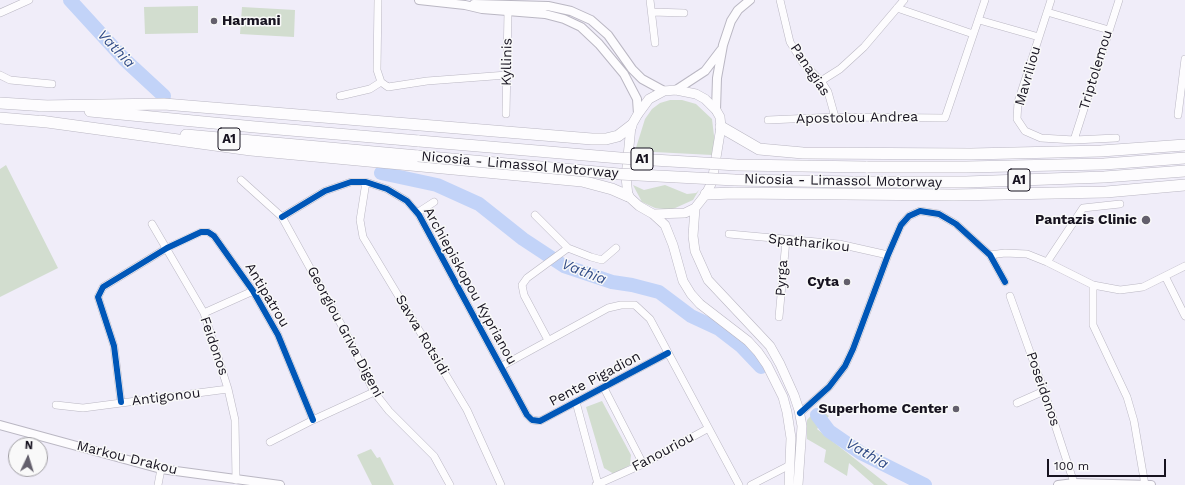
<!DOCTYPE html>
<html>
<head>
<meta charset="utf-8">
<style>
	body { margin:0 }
	#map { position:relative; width:1185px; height:485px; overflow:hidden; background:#f0edf9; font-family:"Work Sans",sans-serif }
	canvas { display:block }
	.north { position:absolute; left:8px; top:437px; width:40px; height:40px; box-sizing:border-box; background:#f9f9f9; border:1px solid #9f9da2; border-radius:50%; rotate:4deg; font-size:11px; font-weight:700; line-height:16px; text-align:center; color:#171320 }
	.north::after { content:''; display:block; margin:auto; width:14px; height:18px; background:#635f6c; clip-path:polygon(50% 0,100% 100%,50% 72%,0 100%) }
	.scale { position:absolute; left:1047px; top:459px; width:119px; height:18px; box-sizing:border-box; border:2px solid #171320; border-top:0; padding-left:5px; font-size:12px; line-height:14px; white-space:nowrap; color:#171320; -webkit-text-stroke:3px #f9f9f9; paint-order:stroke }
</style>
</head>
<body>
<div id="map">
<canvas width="1185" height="485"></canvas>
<div class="north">N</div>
<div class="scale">100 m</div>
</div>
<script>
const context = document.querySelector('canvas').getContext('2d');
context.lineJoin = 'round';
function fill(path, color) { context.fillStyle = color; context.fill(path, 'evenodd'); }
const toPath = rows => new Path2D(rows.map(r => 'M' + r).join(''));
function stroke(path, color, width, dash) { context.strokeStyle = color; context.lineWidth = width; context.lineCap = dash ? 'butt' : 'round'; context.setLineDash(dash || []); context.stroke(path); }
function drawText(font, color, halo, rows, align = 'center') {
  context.font = font + ' "Work Sans",sans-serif'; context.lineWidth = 3; context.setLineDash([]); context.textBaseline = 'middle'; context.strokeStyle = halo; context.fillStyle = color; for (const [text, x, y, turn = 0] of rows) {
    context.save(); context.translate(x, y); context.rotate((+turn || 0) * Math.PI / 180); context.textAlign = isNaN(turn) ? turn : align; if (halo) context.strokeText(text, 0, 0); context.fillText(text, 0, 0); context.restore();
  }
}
fill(toPath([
	[198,6,198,33,145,34,144,7],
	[242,7,295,10,294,37,240,34],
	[670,100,682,100,696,104,712,119,715,144,712,155,635,151,645,119,652,109,660,103],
	[6,165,58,268,0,297,0,169],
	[633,185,644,190,665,185,687,194,696,193,699,190,693,200,673,209,664,209,655,208,642,202],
	[602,401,631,455,630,465,614,474,604,468,586,407],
	[818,408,829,416,817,429,888,485,874,485,849,463,847,476,824,462,826,450,807,439,807,420],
	[371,449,377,458,380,457,394,485,372,485,357,455]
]), '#d2ddcf');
stroke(toPath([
	[70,0,124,59,164,96],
	[381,173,437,185,479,204,523,239,564,266,612,282,632,285,659,292,691,316,719,329,741,346,761,367],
	[817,415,829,431,861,453,925,485]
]), '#c2d3f8', 14);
const minor = toPath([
	[378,0,377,70,381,82,388,87,427,81,507,75],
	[650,0,655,43],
	[780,0,790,42,803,63,821,81,828,92,835,117],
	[1051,0,1018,102,1017,119,1025,131,1041,138,1074,140,1116,138],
	[897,8,973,34],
	[652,12,684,13],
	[1047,12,1109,30],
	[0,13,29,0],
	[979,20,1039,37],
	[0,75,10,80,52,84],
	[821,81,840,69,864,47,904,0],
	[340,96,370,89,381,82],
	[506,114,508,11],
	[1178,115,1185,59],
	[768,120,835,117,945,118,985,0],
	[1074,140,1119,0],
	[241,180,282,217,348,337,374,392,389,411,434,456,450,485],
	[366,182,360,220,363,237,467,410,501,485],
	[417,213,434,202],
	[535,215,568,248,591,257,602,260,616,248],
	[282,217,325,191,351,182,366,182,387,189,407,201,419,215,527,415,532,420,540,421,668,353],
	[152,224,204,313,228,389,235,420,236,480],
	[729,234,839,244,888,255],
	[990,255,1005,253,1027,254,1047,262,1093,285,1120,290,1143,287,1185,266],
	[1047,262,1083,208,1120,204],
	[1165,276,1185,316],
	[1093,285,1093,325,1127,397,1134,421,1145,485],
	[1010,296,1044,391,1074,483],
	[204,313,253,291],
	[779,317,786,240],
	[548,340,524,295,522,285,527,278,568,248],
	[502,366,608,308,621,305,635,305,650,319,739,485],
	[604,388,643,464],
	[121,402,114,346,98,297,103,287,167,248,201,232,208,232,214,236,253,291,278,335,313,420],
	[576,402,598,484],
	[1017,403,1044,391],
	[56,405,83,408,228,389],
	[800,413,829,387,845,366,853,349,888,255,901,225,909,216,920,211,939,214,956,224,990,255,1005,282],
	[270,442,313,420,374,392],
	[158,485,161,469],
	[596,485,643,464,707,429],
	[751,485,790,465]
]);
const tertiary = toPath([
	[419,0,465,5,482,9,545,14,564,19,581,27,599,44,624,74,637,99,638,114],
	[474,4,548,6,571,11,591,20,608,35,632,69,642,79,664,91],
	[676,90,705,71,721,50],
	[716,110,717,78,723,45,731,21,738,10,750,0],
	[0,425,161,469,280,485],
	[1058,485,1074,483,1151,485]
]);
const secondary = toPath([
	[676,90,696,94,705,99,716,110,720,117,721,127,712,182,706,194,695,208,685,213,653,214,639,206,628,196,626,177,631,126,638,114,649,99,664,91,676,90],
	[695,208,693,236,695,251,708,280,770,346,780,364,794,395,799,410,802,426,798,485],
	[653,214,665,225,673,245,683,281,691,294,700,304,748,341,758,352,767,365,783,397,787,412,791,438,789,485]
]);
const trunk = toPath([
	[0,103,47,106],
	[41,106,164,104,592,139,606,139,618,136,631,126],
	[90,111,255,127,419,141],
	[0,118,47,122],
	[40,121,251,150,582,181,612,189,628,196],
	[721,127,759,149,803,153,971,154,1101,151,1185,145],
	[186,135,418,156],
	[866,167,966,167,1104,164,1185,158],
	[853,182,966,182,1104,177,1185,171],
	[706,194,734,193,954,195,1106,192,1185,185]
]);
stroke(minor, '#bab7c3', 8);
stroke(tertiary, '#bab7c3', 10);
stroke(secondary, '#bab7c3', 10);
stroke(trunk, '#bab7c3', 12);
stroke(minor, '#fdfcfe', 7);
stroke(tertiary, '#fdfcfe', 8);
stroke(secondary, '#fdfcfe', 9);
stroke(trunk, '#fdfcfe', 11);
const trunkBridge = toPath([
	[419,141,620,158,737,165,866,167],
	[418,156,619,174,735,180,853,182]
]);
stroke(trunkBridge, '#bab7c3', 12, []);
stroke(trunkBridge, '#fdfcfe', 11);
stroke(toPath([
	[282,217,325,191,351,182,366,182,387,189,407,201,419,215,527,415,532,420,540,421,668,353],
	[121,402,114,346,98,297,103,287,167,248,201,232,208,232,214,236,253,291,278,335,313,420],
	[800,413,829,387,845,366,853,349,888,255,901,225,909,216,920,211,939,214,956,224,990,255,1005,282]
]), '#0057b8', 6);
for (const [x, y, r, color] of [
	[214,21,4,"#635f6c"],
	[1146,220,5,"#635f6c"],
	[847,282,4,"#635f6c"],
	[956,409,4,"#635f6c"]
]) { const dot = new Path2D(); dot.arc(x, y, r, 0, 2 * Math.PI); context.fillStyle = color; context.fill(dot); stroke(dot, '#f9f9f9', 1.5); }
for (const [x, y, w] of [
	[229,139,22],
	[642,159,22],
	[1019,180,22]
]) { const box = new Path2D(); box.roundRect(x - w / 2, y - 11, w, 22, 3); context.fillStyle = '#f9f9f9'; context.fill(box); stroke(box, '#171320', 1); }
drawText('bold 13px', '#171320', null, [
	["A1",229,139],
	["A1",642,159],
	["A1",1019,180]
]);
drawText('bold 14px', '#171320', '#f9f9f9', [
	["Harmani",222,21,"left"],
	["Pantazis Clinic",1137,220],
	["Cyta",839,282],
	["Superhome Center",948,409]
], 'right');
drawText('14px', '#171320', '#f9f9f9', [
	["Kyllinis",507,62,-89],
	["Panagias",810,70,56],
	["Triptolemou",1096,70,-73],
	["Mavriliou",1028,76,-74],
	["Apostolou Andrea",857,118,-1],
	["Nicosia - Limassol Motorway",520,165,5],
	["Nicosia - Limassol Motorway",843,181,1],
	["Spatharikou",809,243,6],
	["Pyrga",782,278,-86],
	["Archiepiskopou Kyprianou",470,286,61],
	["Antipatrou",267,295,59],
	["Georgiou Griva Digeni",345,332,62],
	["Savva Rotsidi",422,335,59],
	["Feidonos",214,346,71],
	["Pente Pigadion",595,379,-28],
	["Poseidonos",1043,389,71],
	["Antigonou",166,397,-7],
	["Fanouriou",663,452,-28],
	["Markou Drakou",127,458,14]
]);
drawText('italic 15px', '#334e89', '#f9f9f9', [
	["Vathia",116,49,46],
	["Vathia",584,272,21],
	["Vathia",867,454,30]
]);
</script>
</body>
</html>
